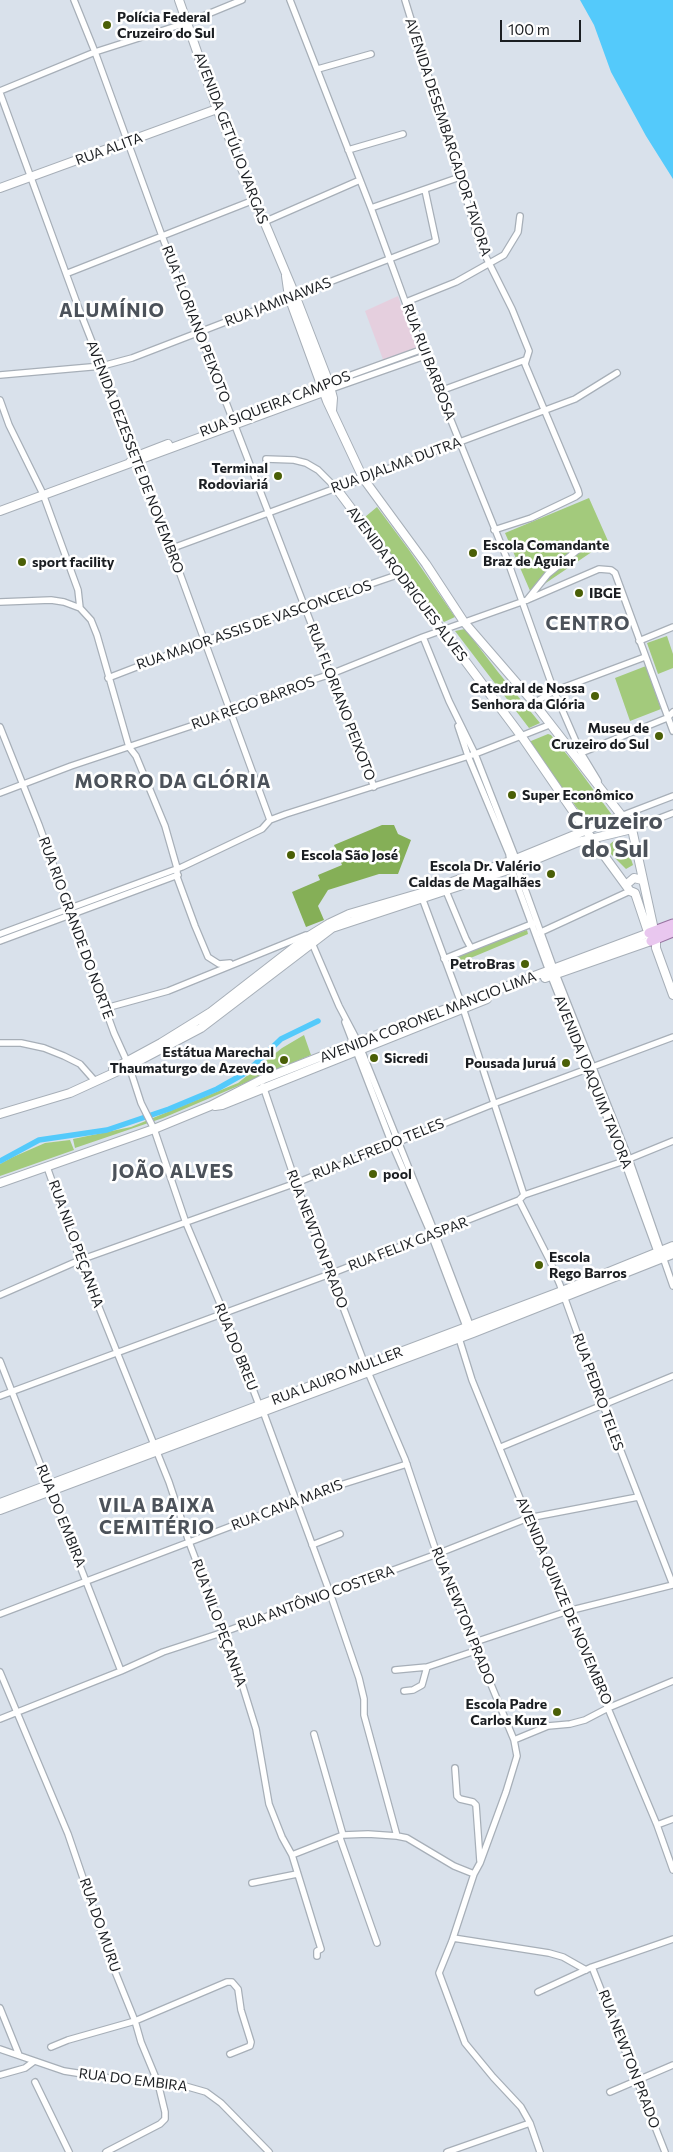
<!DOCTYPE html>
<html>
<head>
<meta charset="utf-8">
<style>
	body { margin:0 }
	#map { position:relative; width:673px; height:2152px; overflow:hidden; background:#d9e1eb; font-family:Commissioner,sans-serif }
	canvas { display:block }
	.scale { position:absolute; left:500px; top:20px; width:81px; height:22px; box-sizing:border-box; border:2px solid #1b1e22; border-top:0; padding-left:6px; font-size:15px; line-height:18px; white-space:nowrap; color:#1b1e22; -webkit-text-stroke:4px #fff; paint-order:stroke }
</style>
</head>
<body>
<div id="map">
<canvas width="673" height="2152"></canvas>
<div class="scale">100 m</div>
</div>
<script>
const context = document.querySelector('canvas').getContext('2d');
context.lineJoin = 'round';
function fill(path, color) { context.fillStyle = color; context.fill(path, 'evenodd'); }
const toPath = rows => new Path2D(rows.map(r => 'M' + r).join(''));
function stroke(path, color, width, dash) { context.strokeStyle = color; context.lineWidth = width; context.lineCap = dash ? 'butt' : 'round'; context.setLineDash(dash || []); context.stroke(path); }
function drawText(font, color, halo, rows, align = 'center') {
  context.font = font + ' Commissioner,sans-serif'; context.lineWidth = 5; context.setLineDash([]); context.textBaseline = 'middle'; context.strokeStyle = halo; context.fillStyle = color; for (const [text, x, y, turn = 0] of rows) {
    context.save(); context.translate(x, y); context.rotate((+turn || 0) * Math.PI / 180); context.textAlign = isNaN(turn) ? turn : align; if (halo) context.strokeText(text, 0, 0); context.fillText(text, 0, 0); context.restore();
  }
}
fill(toPath([
	[398,296,417,350,384,362,365,311]
]), '#e5cfde');
fill(toPath([
	[589,498,608,541,531,593,505,533],
	[377,507,409,550,455,617,444,622,393,558,365,517],
	[465,629,498,672,540,723,529,728,455,631],
	[667,636,673,654,673,668,658,674,647,643],
	[646,666,661,709,630,721,615,678],
	[548,734,551,735,573,762,612,815,588,823,530,744,531,741],
	[615,840,622,843,625,841,633,865,626,869,608,851,611,849,610,844],
	[527,930,528,934,449,967,444,955,462,948,471,950],
	[304,1035,311,1055,163,1118,75,1148,73,1139,131,1127,238,1083,282,1048],
	[70,1140,74,1150,0,1176,0,1164,13,1157,45,1143]
]), '#a3ca7c');
fill(toPath([
	[382,825,394,825,398,834,411,840,398,874,379,874,328,890,318,906,324,920,306,927,292,892,320,880,318,875,342,865,334,845]
]), '#85af57');
fill(toPath([
	[580,0,673,0,673,179,646,136,611,72,594,25]
]), '#54cafb');
stroke(toPath([
	[0,1161,39,1140,107,1130,169,1109,217,1089,247,1072,281,1039,318,1021]
]), '#54cafb', 5.5);
const street = toPath([
	[74,0,95,52,162,236,374,787],
	[290,0,371,208,425,356,507,559,554,691,581,753,598,781],
	[405,0,481,247,512,309,529,351,525,364,578,490,579,494,575,497,531,518,494,530],
	[318,69,371,54],
	[0,91,95,52,186,23,242,0],
	[0,93,79,309,137,456,270,820],
	[348,150,403,134],
	[371,208,460,177],
	[264,222,360,180],
	[68,273,254,200],
	[406,302,456,282,504,255,518,232,520,216],
	[0,375,102,366,132,358,436,241,425,190],
	[329,383,423,349],
	[331,389,425,356],
	[440,391,525,360],
	[0,400,9,425,43,494,78,590,80,608,91,620,97,635,129,747,136,756,165,826,177,868,177,877,195,926,208,957,219,964,230,963],
	[363,478,575,399,617,373],
	[170,549,336,488,318,470,306,463,294,460,266,459],
	[527,600,548,574,580,548],
	[0,602,51,600,64,602,80,608],
	[423,637,449,701,475,754,516,859,517,867,554,969,629,1159,673,1286],
	[639,641,673,627],
	[108,678,204,641,400,574],
	[534,703,554,691,645,657],
	[458,726,468,756,509,854,511,868,549,971,624,1161,658,1254],
	[0,727,39,825,114,1033,129,1066,141,1103,154,1129,186,1223,224,1313,259,1405,263,1411,330,1593,359,1678,364,1699,364,1715,397,1836],
	[581,753,667,718,673,712],
	[0,793,71,766,194,725,267,695,331,674,423,637,527,600,599,569,611,570,615,573,673,731],
	[621,816,673,796],
	[632,829,673,813],
	[446,891,466,939,471,948,534,923],
	[421,895,463,1008,524,1195],
	[539,933,630,891],
	[0,934,182,867,262,829,270,820,286,814,475,754,549,725],
	[0,941,178,875],
	[444,959,471,948],
	[106,1008,168,991,306,935,309,936,339,1006,358,1042,435,1233,473,1333],
	[345,1022,392,1144,431,1234,467,1329],
	[0,1043,21,1043,44,1048,64,1056,80,1064,95,1081],
	[263,1086,296,1183,365,1365,405,1459,437,1554,514,1740,517,1756,506,1792,480,1863,474,1874,452,1941,439,1973,465,2043,493,2077,521,2107,530,2123,540,2152],
	[47,1167,80,1260,169,1482,189,1542,238,1671,256,1729,269,1804,282,1837,292,1855,321,1949,317,1951,317,1956],
	[519,1200,550,1261,560,1285,603,1405,673,1585],
	[0,1295,80,1260,296,1183,493,1104,673,1037],
	[458,1335,472,1380,528,1518,657,1825,673,1870],
	[0,1361,121,1671],
	[0,1396,330,1274,519,1200,524,1195,624,1161,673,1141],
	[501,1447,673,1376],
	[312,1545,340,1534],
	[0,1614,337,1486,407,1464],
	[475,1642,568,1611,673,1585],
	[395,1670,427,1667,478,1650],
	[0,1672,68,1834,114,1969,135,2021,141,2042,158,2083,165,2112,165,2119,160,2124,106,2152],
	[404,1691,413,1690,422,1685,427,1667],
	[0,1719,121,1671,163,1652,224,1632,437,1554,528,1518,638,1497],
	[314,1734,343,1835],
	[514,1740,548,1726,570,1724,585,1720,608,1708,673,1681],
	[455,1768,457,1796,460,1799,473,1802,476,1805,480,1861],
	[657,1825,673,1819],
	[340,1838,377,1943],
	[292,1855,343,1835,368,1834,397,1836,407,1838,454,1866,474,1874],
	[252,1883,297,1874],
	[453,1938,549,1953,563,1957,586,1970],
	[592,1967,665,2152],
	[538,1992,592,1967,673,1939],
	[0,2008,19,2055],
	[51,2047,68,2040,135,2021,227,1982,232,1982,238,1989,241,2010,251,2042,250,2046,230,2054],
	[0,2049,64,2071,115,2079,178,2084,206,2092,221,2103,269,2152],
	[0,2075,25,2068,33,2062],
	[35,2082,69,2152],
	[610,2092,673,2065],
	[447,2152,530,2123]
]);
const secondary = toPath([
	[179,0,217,109,295,295,329,383,333,398,332,411],
	[0,188,217,109],
	[286,276,289,297,327,401,363,478,426,564,464,622,534,703,632,829,656,939,656,948,673,995],
	[240,418,325,385],
	[130,462,137,456,168,444],
	[363,478,336,488,522,737,592,839,630,891,635,893,650,938],
	[0,511,326,391],
	[627,884,634,878,642,880],
	[545,978,651,941],
	[113,1069,161,1043,211,1012,309,936,330,923,349,914,421,893,516,859,621,816],
	[215,1106,222,1105,487,999],
	[0,1114,70,1093,129,1066,201,1028,332,928,517,867,578,842,632,829],
	[0,1183,154,1129,210,1106,261,1080,358,1042,649,933],
	[0,1503,562,1291,673,1246],
	[0,1510,473,1333,673,1254]
]);
const primary = toPath([
	[649,933,673,924],
	[651,941,673,932]
]);
stroke(street, '#a7afb8', 8);
stroke(secondary, '#a7afb8', 10);
stroke(primary, '#9773a0', 11);
stroke(street, '#fff', 5.5);
stroke(secondary, '#fff', 8);
stroke(primary, '#e9c7ef', 9);
for (const [x, y, r, color] of [
	[107,25,5,"#4a5f06"],
	[278,476,5,"#4a5f06"],
	[473,553,5,"#4a5f06"],
	[22,562,5,"#4a5f06"],
	[579,593,5,"#4a5f06"],
	[595,696,5,"#4a5f06"],
	[659,736,5,"#4a5f06"],
	[512,795,5,"#4a5f06"],
	[291,855,5,"#4a5f06"],
	[551,874,5,"#4a5f06"],
	[525,964,5,"#4a5f06"],
	[374,1058,5,"#4a5f06"],
	[284,1060,5,"#4a5f06"],
	[566,1063,5,"#4a5f06"],
	[373,1174,5,"#4a5f06"],
	[539,1265,5,"#4a5f06"],
	[557,1712,5,"#4a5f06"]
]) { const dot = new Path2D(); dot.arc(x, y, r, 0, 2 * Math.PI); context.fillStyle = color; context.fill(dot); stroke(dot, '#fff', 2); }
drawText('bold 14px', '#1b1e22', '#fff', [
	["Polícia Federal",117,17],
	["Cruzeiro do Sul",117,33],
	["Terminal",268,468,"right"],
	["Rodoviariá",268,484,"right"],
	["Escola Comandante",483,545],
	["Braz de Aguiar",483,561],
	["sport facility",32,562],
	["IBGE",589,593],
	["Catedral de Nossa",585,688,"right"],
	["Senhora da Glória",585,704,"right"],
	["Museu de",649,728,"right"],
	["Cruzeiro do Sul",649,744,"right"],
	["Super Econômico",522,795],
	["Escola São José",301,855],
	["Escola Dr. Valério",541,866,"right"],
	["Caldas de Magalhães",541,882,"right"],
	["PetroBras",515,964,"right"],
	["Estátua Marechal",274,1052,"right"],
	["Thaumaturgo de Azevedo",274,1068,"right"],
	["Sicredi",384,1058],
	["Pousada Juruá",556,1063,"right"],
	["pool",383,1174],
	["Escola",549,1257],
	["Rego Barros",549,1273],
	["Escola Padre",547,1704,"right"],
	["Carlos Kunz",547,1720,"right"]
], 'left');
drawText('14px', '#1b1e22', '#fff', [
	["AVENIDA DESEMBARGADOR TAVORA",448,137,72],
	["AVENIDA GETÚLIO VARGAS",231,138,69],
	["RUA ALITA",109,149,-20],
	["RUA JAMINAWAS",278,302,-21],
	["RUA FLORIANO PEIXOTO",196,324,69],
	["RUA RUI BARBOSA",429,362,69],
	["RUA SIQUEIRA CAMPOS",275,404,-21],
	["AVENIDA DEZESSETE DE NOVEMBRO",135,457,69],
	["RUA DJALMA DUTRA",396,465,-20],
	["AVENIDA RODRIGUES ALVES",407,584,53],
	["RUA MAJOR ASSIS DE VASCONCELOS",254,625,-19],
	["RUA FLORIANO PEIXOTO",341,702,69],
	["RUA REGO BARROS",253,703,-20],
	["RUA RIO GRANDE DO NORTE",76,928,70],
	["AVENIDA CORONEL MANCIO LIMA",428,1017,-21],
	["AVENIDA JOAQUIM TAVORA",593,1082,68],
	["RUA ALFREDO TELES",378,1149,-22],
	["RUA NEWTON PRADO",317,1239,69],
	["RUA NILO PEÇANHA",76,1244,70],
	["RUA FELIX GASPAR",408,1244,-21],
	["RUA DO BREU",236,1347,68],
	["RUA LAURO MULLER",337,1376,-21],
	["RUA PEDRO TELES",598,1392,70],
	["RUA CANA MARIS",287,1505,-21],
	["RUA DO EMBIRA",61,1516,68],
	["RUA ANTÔNIO COSTERA",316,1598,-20],
	["AVENIDA QUINZE DE NOVEMBRO",564,1601,67],
	["RUA NEWTON PRADO",463,1616,68],
	["RUA NILO PEÇANHA",219,1623,70],
	["RUA DO MURU",100,1925,71],
	["RUA NEWTON PRADO",629,2059,69],
	["RUA DO EMBIRA",133,2080,7]
]);
context.letterSpacing = '1px';
drawText('bold 19px', '#4c525a', '#fff', [
	["ALUMÍNIO",112,311],
	["CENTRO",588,624],
	["MORRO DA GLÓRIA",173,782],
	["JOÃO ALVES",173,1172],
	["VILA BAIXA",157,1506],
	["CEMITÉRIO",157,1528]
]);
context.letterSpacing = '0px';
drawText('bold 24px', '#4c525a', '#fff', [
	["Cruzeiro",615,821],
	["do Sul",615,849]
]);
</script>
</body>
</html>
